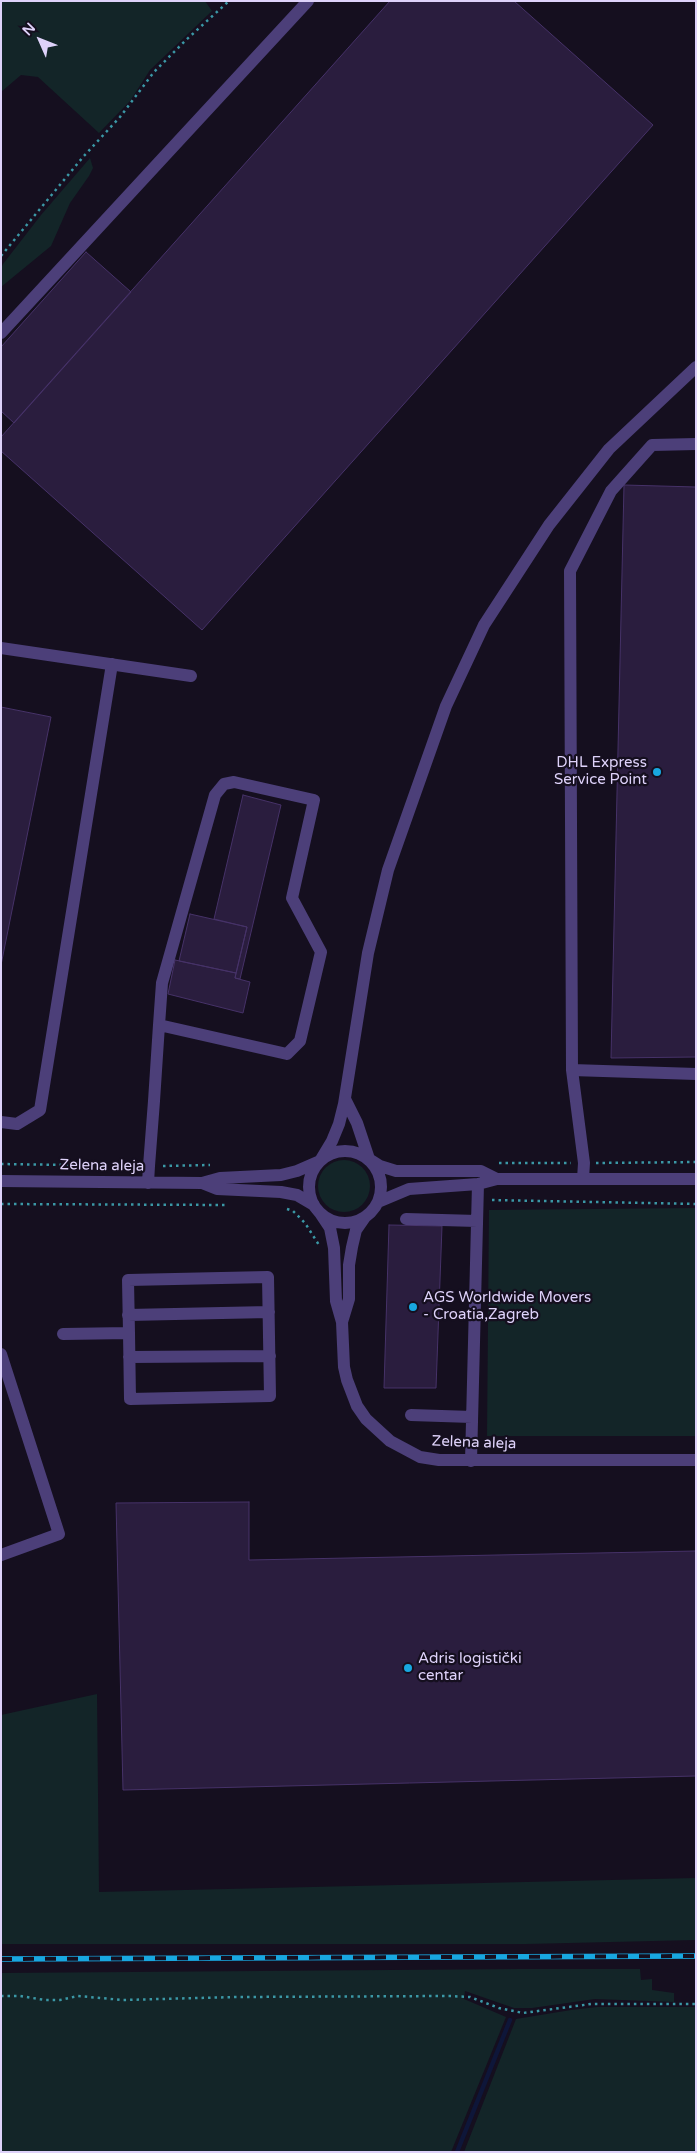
<!DOCTYPE html>
<html>
<head>
<meta charset="utf-8">
<style>
	body { margin:0 }
	#map { position:relative; width:697px; height:2153px; overflow:hidden; background:#150f1f; font-family:"Varela Round",sans-serif }
	canvas { display:block }
	.frame { position:absolute; inset:0; border:2px solid #ded2fa; pointer-events:none }
	.north { position:absolute; left:15px; top:15px; width:50px; height:50px; -webkit-text-stroke:4px #150f1f; paint-order:stroke; rotate:314deg; font-size:14px; font-weight:700; line-height:20px; text-align:center; color:#ded2fa }
	.north::after { content:''; display:block; margin:auto; width:18px; height:22px; background:#ded2fa; clip-path:polygon(50% 0,100% 100%,50% 72%,0 100%) }
</style>
</head>
<body>
<div id="map">
<canvas width="697" height="2153"></canvas>
<div class="frame"></div>
<div class="north">N</div>
</div>
<script>
const context = document.querySelector('canvas').getContext('2d');
context.lineJoin = 'round';
function fill(path, color) { context.fillStyle = color; context.fill(path, 'evenodd'); }
const toPath = rows => new Path2D(rows.map(r => 'M' + r).join(''));
function stroke(path, color, width, dash) { context.strokeStyle = color; context.lineWidth = width; context.lineCap = dash ? 'butt' : 'round'; context.setLineDash(dash || []); context.stroke(path); }
function drawText(font, color, halo, rows, align = 'center') {
  context.font = font + ' "Varela Round",sans-serif'; context.lineWidth = 4.5; context.setLineDash([]); context.textBaseline = 'middle'; context.strokeStyle = halo; context.fillStyle = color; for (const [text, x, y, turn = 0] of rows) {
    context.save(); context.translate(x, y); context.rotate((+turn || 0) * Math.PI / 180); context.textAlign = isNaN(turn) ? turn : align; if (halo) context.strokeText(text, 0, 0); context.fillText(text, 0, 0); context.restore();
  }
}
fill(toPath([
	[1,1,205,1,212,11,150,70,130,101,99,133,38,77,21,75,1,92],
	[90,158,93,168,89,176,70,203,51,246,1,287,1,268,3,264,41,215],
	'318 1186a26 26 0 1 1 52 0a26 26 0 1 1-52 0Z',
	[696,1208,696,1436,487,1436,489,1210],
	[97,1694,99,1892,696,1878,696,1940,526,1944,1,1944,1,1715],
	[518,1969,640,1969,641,1980,652,1979,652,1990,674,1993,674,2002,595,1999,532,2008,514,2008,465,1991,464,1999,506,2017,451,2152,1,2152,1,1973],
	[597,2007,696,2007,696,2152,464,2152,516,2019,571,2010]
]), '#132528');
stroke(toPath([
	[457,2152,510,2020]
]), '#0e1639', 4.5);
const building = toPath([
	[390,1,514,1,653,125,202,630,1,451,1,437,390,1],
	[86,252,131,292,14,423,1,411,1,347,86,252],
	[624,485,696,487,696,1057,611,1058,624,485],
	[1,707,51,717,1,965,1,707],
	[243,795,281,805,240,979,235,978,247,927,214,919,243,795],
	[190,914,247,927,236,973,179,961,190,914],
	[175,960,236,973,235,978,250,982,243,1013,168,994,175,960],
	[389,1225,442,1226,436,1388,384,1388,389,1225],
	[249,1502,249,1560,696,1551,696,1776,123,1790,116,1503,249,1502]
]);
fill(building, '#2a1d3e');
stroke(building, '#463268', 1);
stroke(toPath([
	[1,256,83,157,120,117,154,72,186,40,229,1],
	[499,1163,571,1163],
	[596,1163,696,1162],
	[1,1164,135,1166],
	[163,1166,210,1165],
	[492,1200,696,1204],
	[1,1204,227,1205],
	[287,1209,293,1211,305,1223,319,1245],
	[1,1996,20,1996,45,2000,60,2000,78,1996,123,2000,236,1997,449,1996,470,1997,499,2008,523,2013,591,2004,696,2004]
]), '#3b98a6', 2.5, [2.5, 4]);
stroke(toPath([
	[1,333,308,1],
	[1,648,191,676],
	[572,1070,696,1074],
	[345,1099,357,1123,369,1159,380,1166,396,1171,481,1171,497,1179],
	[1,1122,17,1124,40,1110,112,664],
	'309 1187a36 36 0 1 1 72 0a36 36 0 1 1-72 0Z',
	[583,1179,584,1163,572,1070,570,571,611,491,652,445,696,444],
	[1,1181,202,1183,220,1178,281,1175,297,1171,320,1161,332,1141,339,1124,344,1104,368,953,388,870,446,706,484,625,549,525,609,449,696,367],
	[148,1183,149,1166,154,1101,159,1025,162,983,215,795,224,784,234,782,314,800,292,898,321,952,300,1041,287,1054,159,1025],
	[202,1183,217,1189,281,1192,297,1195,314,1205],
	[378,1202,409,1189,478,1184,497,1179,696,1179],
	[320,1213,330,1228,334,1248,336,1301,342,1322,344,1367,347,1380,357,1406,366,1419,390,1441,420,1457,439,1460,696,1460],
	[406,1219,477,1221],
	[128,1315,269,1312],
	[342,1322,349,1299,349,1265,352,1247,356,1230,365,1217],
	[63,1334,129,1333,128,1280,268,1277,270,1396,130,1399,129,1333],
	[1,1354,59,1534,1,1555],
	[129,1357,270,1356],
	[411,1415,472,1417],
	[471,1461,478,1184]
]), '#4c3f79', 12);
const rail = toPath([
	[1,1959,696,1956]
]);
stroke(rail, '#18a7e0', 5.5);
stroke(rail, '#150f1f', 4, [11]);
for (const [x, y, r, color] of [
	[657,772,5,"#18a7e0"],
	[413,1307,5,"#18a7e0"],
	[408,1668,5,"#18a7e0"]
]) { const dot = new Path2D(); dot.arc(x, y, r, 0, 2 * Math.PI); context.fillStyle = color; context.fill(dot); stroke(dot, '#150f1f', 2); }
drawText('15px', '#ded2fa', '#150f1f', [
	["DHL Express",647,763,"right"],
	["Service Point",647,780,"right"],
	["AGS Worldwide Movers",423,1298],
	["- Croatia,Zagreb",423,1315],
	["Adris logistički",418,1659],
	["centar",418,1676]
], 'left');
drawText('15px', '#ded2fa', '#150f1f', [
	["Zelena aleja",102,1166,1],
	["Zelena aleja",474,1443,2]
]);
</script>
</body>
</html>
